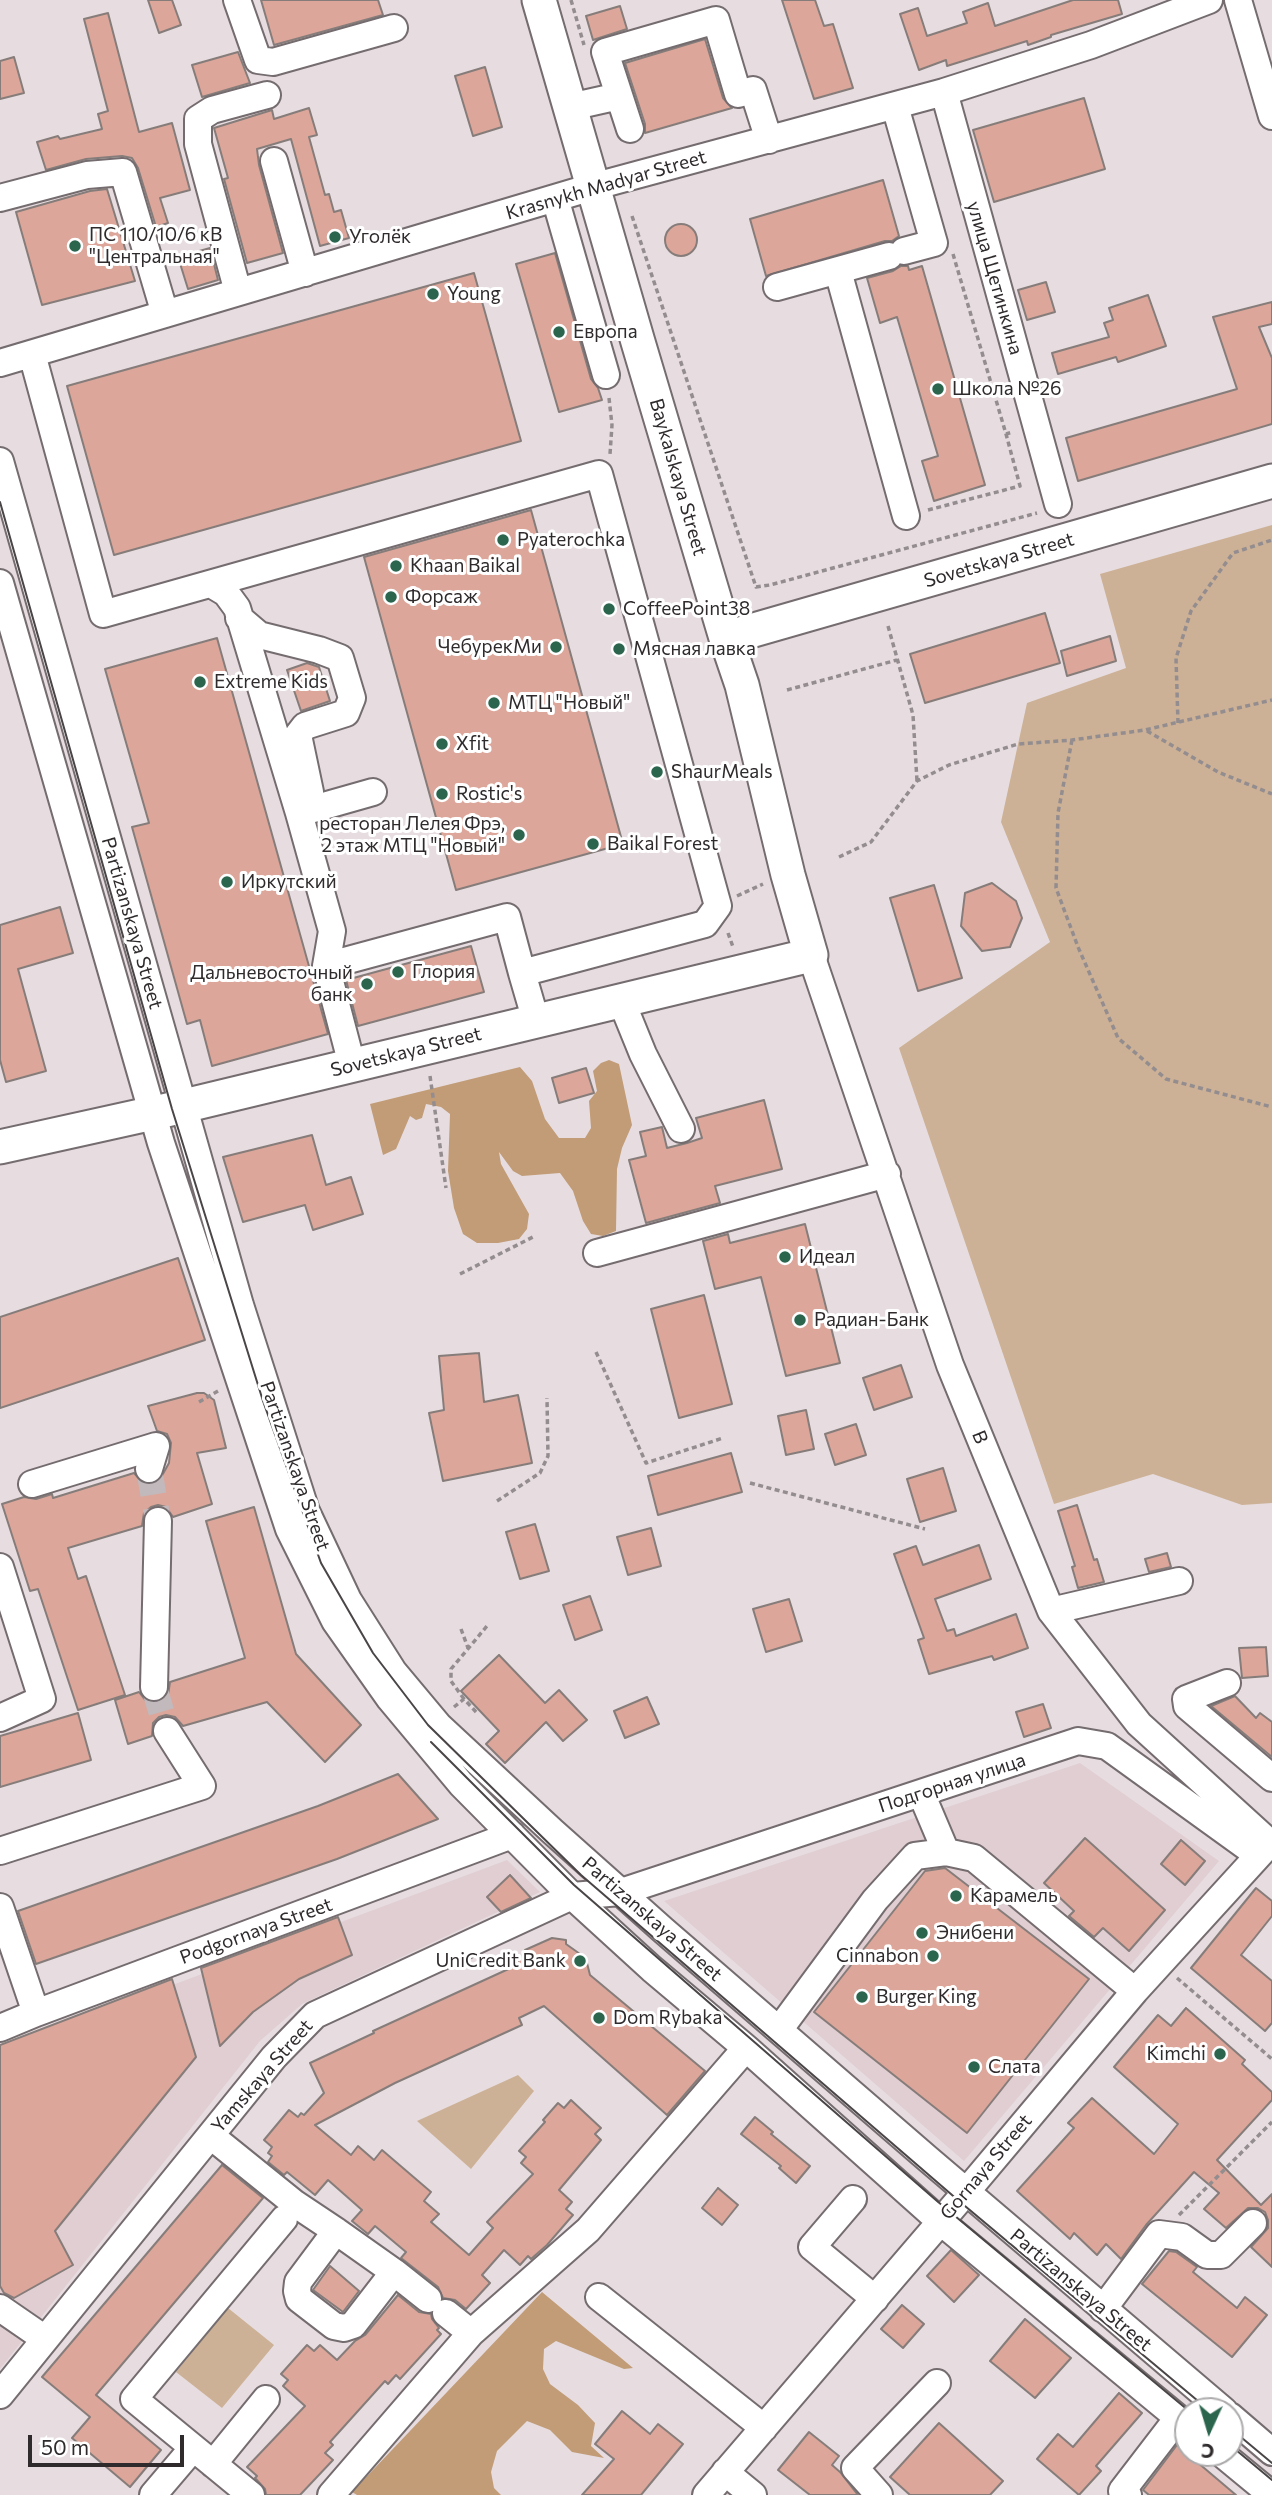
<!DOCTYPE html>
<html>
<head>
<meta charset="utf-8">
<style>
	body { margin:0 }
	#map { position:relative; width:1272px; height:2495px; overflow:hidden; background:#e7dde0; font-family:Commissioner,sans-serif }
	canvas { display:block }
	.north { position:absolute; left:1174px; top:2397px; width:70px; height:70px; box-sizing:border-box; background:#fff; border:2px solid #acaaab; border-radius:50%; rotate:184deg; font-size:19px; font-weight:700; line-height:28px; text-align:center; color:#2f2b2c }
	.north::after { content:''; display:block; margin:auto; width:24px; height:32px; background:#2b654e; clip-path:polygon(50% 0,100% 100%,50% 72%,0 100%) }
	.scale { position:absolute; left:28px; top:2435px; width:156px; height:32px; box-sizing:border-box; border:4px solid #2f2b2c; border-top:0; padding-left:9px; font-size:21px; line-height:24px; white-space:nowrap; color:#2f2b2c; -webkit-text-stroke:5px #fff; paint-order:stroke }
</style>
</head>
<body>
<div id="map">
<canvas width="1272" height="2495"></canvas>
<div class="north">С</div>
<div class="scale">50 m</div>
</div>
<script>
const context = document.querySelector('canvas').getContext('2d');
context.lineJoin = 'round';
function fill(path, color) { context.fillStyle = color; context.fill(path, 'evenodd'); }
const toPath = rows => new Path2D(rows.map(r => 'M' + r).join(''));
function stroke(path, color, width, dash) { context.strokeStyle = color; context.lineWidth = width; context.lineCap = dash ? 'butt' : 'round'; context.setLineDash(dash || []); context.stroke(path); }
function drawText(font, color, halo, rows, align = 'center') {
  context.font = font + ' Commissioner,sans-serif'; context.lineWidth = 6; context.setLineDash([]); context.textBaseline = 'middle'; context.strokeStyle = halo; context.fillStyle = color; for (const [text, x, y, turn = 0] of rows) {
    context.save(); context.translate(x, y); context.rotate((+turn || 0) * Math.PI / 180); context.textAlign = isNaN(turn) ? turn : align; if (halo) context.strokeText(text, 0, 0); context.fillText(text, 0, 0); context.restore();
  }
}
fill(toPath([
	[1080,1763,1219,1861,964,2161,664,1901],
	[507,1860,540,1892,302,2004,260,2041,0,2369,0,2053,44,2033]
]), '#e0ced3');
fill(toPath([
	[1272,525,1272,1503,1242,1505,1153,1474,1054,1504,899,1048,1050,942,1001,822,1027,703,1126,668,1100,574],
	[518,2075,534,2091,471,2169,417,2121],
	[228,2308,274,2345,222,2408,176,2372]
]), '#ccb196');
fill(toPath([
	[609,1060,619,1064,632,1125,622,1148,617,1169,616,1231,603,1236,591,1234,583,1221,573,1191,560,1173,522,1176,513,1171,499,1152,501,1164,529,1214,527,1229,519,1239,498,1243,477,1243,463,1234,454,1208,448,1171,450,1114,441,1107,426,1104,422,1118,416,1120,410,1116,396,1149,383,1155,370,1104,520,1067,532,1081,545,1119,559,1138,585,1138,591,1128,589,1101,597,1091,593,1071,601,1063],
	[542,2292,633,2368,624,2369,556,2341,544,2349,543,2369,550,2384,578,2405,595,2423,591,2446,604,2458,572,2452,550,2430,527,2421,497,2451,491,2472,494,2488,501,2495,357,2495,352,2492]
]), '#c19c77');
const building = toPath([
	[148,0,172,0,181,25,159,33,148,0],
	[261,0,378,0,383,15,274,45,261,0],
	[782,0,815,0,824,26,833,24,853,88,814,99,782,0],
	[1073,0,1118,0,1122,14,1051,35,1051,37,1028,45,1027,41,947,66,946,60,919,70,900,14,918,8,927,36,967,23,963,12,988,3,995,26,1073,0],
	[620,6,627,29,593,40,586,16,620,6],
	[108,13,139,132,172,123,190,190,160,198,168,223,156,227,138,168,132,158,122,156,86,159,46,170,37,142,58,136,60,139,102,129,98,114,108,111,84,19,108,13],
	[705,39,723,98,732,108,645,133,645,124,625,63,705,39],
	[238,52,250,83,202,97,192,65,238,52],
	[14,57,24,93,0,99,0,61,14,57],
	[485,67,502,127,473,136,455,76,485,67],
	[1084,98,1105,169,994,202,973,130,1084,98],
	[309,108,317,135,309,137,325,195,329,194,334,212,341,210,349,238,320,246,291,139,257,149,259,165,283,253,247,263,224,179,228,178,214,128,272,110,274,119,309,108],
	[883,180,899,236,892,241,885,241,766,276,750,219,883,180],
	[107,189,135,281,42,305,16,212,90,191,107,189],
	'665 240a16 16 0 1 1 32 0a16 16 0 1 1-32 0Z',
	[210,248,218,280,188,289,178,257,210,248],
	[555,253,591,379,598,388,602,400,559,412,516,264,555,253],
	[901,266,908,266,909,270,922,266,985,485,934,501,922,461,938,456,897,317,880,323,867,278,893,271,901,266],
	[474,273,521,441,114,555,67,386,474,273],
	[1046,282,1055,312,1027,320,1018,290,1046,282],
	[1148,295,1166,346,1118,362,1116,357,1058,374,1052,353,1109,337,1104,323,1113,320,1109,308,1148,295],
	[1272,302,1272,324,1259,327,1272,358,1272,424,1078,481,1066,438,1237,389,1213,317,1272,302],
	[531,510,623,844,456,890,364,557,531,510],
	[1045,613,1060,663,925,703,910,654,1045,613],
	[1110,636,1116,661,1067,676,1061,651,1110,636],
	[217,638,328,1034,212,1066,200,1020,187,1024,132,827,149,823,105,669,217,638],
	[307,663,319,667,330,701,301,711,287,670,307,663],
	[992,883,1016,901,1022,918,1010,947,982,951,961,926,965,893,992,883],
	[934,885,962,978,918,991,890,898,934,885],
	[60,907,73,953,18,969,46,1071,6,1082,0,1060,0,925,60,907],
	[471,946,484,992,358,1026,346,980,471,946],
	[586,1068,594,1093,559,1103,552,1078,586,1068],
	[764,1100,782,1169,715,1186,720,1203,646,1223,629,1160,646,1156,640,1132,662,1127,667,1148,687,1143,702,1138,696,1118,764,1100],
	[312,1135,326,1185,351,1177,363,1214,313,1230,305,1205,243,1222,223,1157,312,1135],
	[805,1224,840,1363,786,1376,761,1277,715,1289,703,1241,728,1234,730,1243,805,1224],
	[178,1258,205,1340,0,1408,0,1317,178,1258],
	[704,1295,732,1404,679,1418,651,1309,704,1295],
	[479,1353,484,1402,518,1395,532,1463,443,1481,429,1413,444,1410,439,1356,479,1353],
	[901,1365,912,1397,874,1410,863,1378,901,1365],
	[197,1393,204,1393,214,1400,226,1448,197,1453,212,1504,173,1517,166,1507,158,1505,151,1507,144,1513,142,1526,68,1548,78,1579,86,1576,125,1695,78,1710,38,1589,30,1591,2,1504,24,1497,36,1499,52,1494,53,1498,134,1473,144,1484,152,1484,159,1481,169,1463,171,1443,167,1434,157,1431,148,1406,197,1393],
	[806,1410,814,1449,786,1455,778,1416,806,1410],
	[856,1424,866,1455,835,1465,825,1434,856,1424],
	[731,1453,742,1492,658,1515,648,1476,731,1453],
	[943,1468,956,1511,920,1522,907,1479,943,1468],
	[1077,1505,1094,1560,1097,1559,1104,1582,1078,1588,1072,1567,1075,1566,1058,1511,1077,1505],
	[254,1507,296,1654,361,1725,325,1762,267,1702,183,1726,175,1717,166,1715,159,1717,153,1723,152,1736,128,1744,115,1700,139,1692,146,1701,154,1703,161,1701,168,1695,170,1682,245,1658,206,1521,254,1507],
	[535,1524,549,1571,520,1579,506,1532,535,1524],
	[651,1528,661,1566,628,1575,617,1537,651,1528],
	[979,1545,991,1579,935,1599,947,1631,954,1629,956,1636,1016,1614,1028,1648,994,1660,992,1656,929,1674,918,1640,924,1638,894,1554,916,1546,923,1565,979,1545],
	[1167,1553,1171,1567,1149,1572,1145,1559,1167,1553],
	[590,1596,602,1630,575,1640,563,1605,590,1596],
	[789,1599,802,1641,766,1652,753,1609,789,1599],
	[1266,1647,1268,1676,1242,1678,1239,1648,1266,1647],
	[499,1655,545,1703,559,1690,587,1720,563,1741,546,1722,505,1763,486,1744,499,1731,461,1691,499,1655],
	[1235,1696,1256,1718,1260,1713,1272,1722,1272,1757,1211,1706,1235,1696],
	[647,1697,659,1724,625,1738,614,1711,647,1697],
	[1043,1704,1051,1728,1024,1737,1016,1712,1043,1704],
	[78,1713,91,1760,0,1787,0,1736,78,1713],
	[398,1774,438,1819,337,1859,36,1964,18,1911,318,1806,398,1774],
	[1085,1838,1165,1910,1129,1951,1103,1928,1094,1937,1069,1916,1074,1911,1044,1883,1085,1838],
	[1181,1840,1205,1861,1185,1885,1161,1864,1181,1840],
	[945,1868,1089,1979,967,2133,814,2012,925,1871,945,1868],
	[510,1875,531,1898,501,1912,487,1897,510,1875],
	[1256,1888,1272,1901,1272,1916,1241,1955,1272,1981,1272,2023,1265,2031,1191,1968,1256,1888],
	[338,1917,352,1955,299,1979,253,2012,220,2046,201,1968,338,1917],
	[552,1938,566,1940,566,1944,580,1954,587,1963,590,1975,705,2071,667,2115,544,2006,519,2018,522,2025,395,2083,315,2125,351,2155,358,2146,374,2160,382,2150,431,2192,424,2201,439,2214,431,2222,469,2255,493,2228,487,2222,533,2174,521,2163,526,2157,519,2151,545,2122,543,2120,558,2103,564,2108,571,2100,601,2128,595,2134,601,2140,559,2190,572,2202,566,2209,573,2215,547,2245,531,2259,528,2256,520,2265,504,2250,482,2275,490,2283,466,2309,455,2300,443,2298,438,2287,401,2258,406,2252,375,2226,368,2234,352,2221,362,2210,328,2180,315,2195,287,2172,284,2175,268,2162,272,2156,268,2153,272,2147,264,2140,289,2110,298,2117,301,2113,304,2115,324,2093,310,2063,374,2033,373,2031,515,1966,525,1950,552,1938],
	[172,1979,196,2057,55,2231,73,2265,14,2298,4,2293,0,2286,0,2045,172,1979],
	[1186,2008,1245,2060,1242,2064,1272,2092,1272,2100,1217,2160,1261,2205,1272,2194,1272,2267,1251,2247,1268,2228,1268,2220,1265,2212,1258,2208,1248,2208,1226,2228,1204,2209,1219,2193,1194,2172,1146,2225,1121,2259,1106,2244,1097,2255,1074,2233,1070,2239,1017,2191,1074,2128,1068,2123,1092,2098,1154,2154,1178,2124,1114,2067,1158,2015,1171,2026,1186,2008],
	[755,2117,773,2132,771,2134,810,2166,796,2183,779,2168,781,2166,741,2134,755,2117],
	[222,2165,263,2198,96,2395,161,2450,130,2487,72,2438,90,2417,42,2377,222,2165],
	[718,2188,738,2205,722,2225,702,2208,718,2188],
	[951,2250,979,2275,954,2302,927,2276,951,2250],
	[1169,2251,1176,2252,1197,2267,1193,2272,1237,2308,1245,2297,1267,2315,1232,2357,1142,2284,1169,2251],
	[330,2266,359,2291,343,2312,313,2290,330,2266],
	[398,2295,419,2312,431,2314,432,2319,439,2328,437,2330,441,2334,400,2379,396,2375,388,2384,385,2381,330,2442,333,2445,325,2453,333,2460,300,2495,266,2495,265,2489,255,2478,257,2476,247,2467,305,2406,283,2386,288,2380,281,2374,307,2345,314,2351,320,2345,337,2360,355,2341,365,2335,398,2295],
	[902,2305,924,2324,903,2348,881,2329,902,2305],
	[1025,2319,1071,2358,1035,2398,990,2361,1025,2319],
	[1119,2393,1142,2413,1096,2466,1101,2471,1079,2495,1037,2459,1058,2434,1073,2447,1119,2393],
	[622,2411,650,2434,658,2424,683,2444,641,2495,582,2495,614,2459,595,2444,622,2411],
	[939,2423,1003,2481,990,2495,910,2495,890,2477,939,2423],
	[809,2432,839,2456,832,2465,840,2472,858,2495,810,2495,778,2470,809,2432],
	[1177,2445,1236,2495,1149,2495,1143,2490,1177,2445]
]);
fill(building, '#dca69a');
stroke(building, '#867d7b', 2);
stroke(toPath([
	[149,1469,158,1521],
	[154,1687,167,1731]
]), '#c2b9bc', 26, [26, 13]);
const minor = toPath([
	[237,0,258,60,273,62,394,28],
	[1238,0,1272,116],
	[944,92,1058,504],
	[895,106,934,243,904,251],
	[570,107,619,96],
	[630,129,605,52,716,20,738,94,753,90,769,140],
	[274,161,305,273],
	[0,198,87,175,123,172,165,314],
	[555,198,606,375],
	[838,271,906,516],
	[777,287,889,256],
	[238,292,198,144,198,119,212,110,267,95],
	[32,354,103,614,599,474,718,906,705,924,522,973,536,1021],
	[0,363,592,187,944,92,1091,45,1209,0],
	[0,461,240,1305,306,1511,348,1600,393,1671,439,1726,552,1831,663,1930,928,2159,1224,2411],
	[0,583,161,1143,289,1529,335,1621,390,1699,461,1784,572,1896,652,1969,746,2048,941,2222,1188,2426],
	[211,584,226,593,237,608,299,813,332,931,326,966,352,1065],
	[239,618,259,635,319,650,340,658,352,698,346,713,305,726,298,735,310,792,303,805],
	[299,813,373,792],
	[811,955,950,1365,1051,1611,1139,1724,1272,1845],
	[326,966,507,917,522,973],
	[621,1000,643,1054,681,1129],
	[597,1253,887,1174],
	[32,1484,156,1446,149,1469],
	[0,1567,42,1699,0,1718],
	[1051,1611,1179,1581],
	[1227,1683,1186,1699,1187,1706,1272,1778],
	[154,1687,158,1521],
	[921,1793,946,1852],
	[0,1851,202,1786,167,1731],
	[0,1907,36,2013],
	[0,2028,36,2013,512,1835],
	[779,2030,875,1900,915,1856,946,1852,974,1858,1135,1991],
	[211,2136,294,2203,336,2231,394,2272,353,2325,344,2328,334,2326,299,2299,297,2291,298,2282,336,2231],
	[853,2199,812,2247,875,2299],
	[394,2272,428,2299],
	[599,2297,764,2428],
	[0,2308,45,2339],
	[1103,2309,1159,2234,1182,2237,1207,2255,1221,2255,1253,2223],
	[446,2313,471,2333],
	[0,2395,274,2057,315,2015,572,1896,621,1892,1078,1741,1107,1746,1258,1855],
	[1230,2416,1272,2452],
	[1221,2453,1272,2495],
	[213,2464,266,2399],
	[725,2472,753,2495],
	[153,2495,193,2448],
	[251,2495,134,2399,284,2219],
	[331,2495,471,2333,588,2230,746,2048],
	[706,2495,966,2192,1135,1991,1270,1843],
	[879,2495,855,2468,937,2383],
	[1128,2495,1122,2491,1178,2418]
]);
const major = toPath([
	[726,638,1272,481],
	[0,1147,167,1110,811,955,788,875,742,685,726,638,638,342,539,0]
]);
stroke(minor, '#746c6e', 30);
stroke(major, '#746c6e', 37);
stroke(toPath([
	[571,0,584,45],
	[632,216,756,587,770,585,1037,513],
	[953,254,1006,434,1013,432],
	[609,398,612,425,610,454],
	[928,510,1020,486,1006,434],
	[888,626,913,715,917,781],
	[787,690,897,660],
	[1178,723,1176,658,1191,611,1233,553,1272,540],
	[1147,731,1218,772,1272,794],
	[1072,740,1058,813,1056,888,1078,947,1118,1038,1166,1079,1272,1107],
	[839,857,871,842,917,781,949,765,1018,744,1072,740,1145,730,1272,700],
	[737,896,763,884],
	[728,933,733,947],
	[430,1076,446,1188],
	[460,1274,533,1237],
	[596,1352,646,1463,723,1438],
	[199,1402,218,1391],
	[750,1483,925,1529],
	[497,1501,540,1473,548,1456,547,1398],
	[461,1629,468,1648],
	[464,1699,451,1681,451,1669,487,1626],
	[454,1707,464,1699,478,1714],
	[1177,1978,1272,2059],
	[1179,2215,1272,2122]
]), '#948d8f', 3.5, [5, 3.5]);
stroke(minor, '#fff', 26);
stroke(major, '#fff', 33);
stroke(toPath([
	[0,502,172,1109,263,1401,321,1563,373,1653,428,1725,581,1875,959,2201,1210,2411],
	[431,1742,574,1885,937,2201,1189,2411],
	[1230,2428,1272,2463],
	[1230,2445,1272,2480]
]), '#4a4546', 2);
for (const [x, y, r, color] of [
	[335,237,7,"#2b654e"],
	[75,246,7,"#2b654e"],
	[433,294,7,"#2b654e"],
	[559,332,7,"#2b654e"],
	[938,389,7,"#2b654e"],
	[503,540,7,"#2b654e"],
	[396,566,7,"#2b654e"],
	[391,597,7,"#2b654e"],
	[609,609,7,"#2b654e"],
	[556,647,7,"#2b654e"],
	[619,649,7,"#2b654e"],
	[200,682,7,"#2b654e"],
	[494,703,7,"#2b654e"],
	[442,744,7,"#2b654e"],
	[657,772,7,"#2b654e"],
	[442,794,7,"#2b654e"],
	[519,835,7,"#2b654e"],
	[593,844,7,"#2b654e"],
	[227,882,7,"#2b654e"],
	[398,972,7,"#2b654e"],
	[367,984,7,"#2b654e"],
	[785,1257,7,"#2b654e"],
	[800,1320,7,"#2b654e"],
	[956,1896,7,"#2b654e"],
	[922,1933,7,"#2b654e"],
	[933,1956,7,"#2b654e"],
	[580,1961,7,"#2b654e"],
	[862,1997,7,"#2b654e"],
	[599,2018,7,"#2b654e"],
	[1220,2054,7,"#2b654e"],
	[974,2067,7,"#2b654e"]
]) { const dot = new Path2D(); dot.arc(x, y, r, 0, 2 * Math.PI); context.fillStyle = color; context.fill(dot); stroke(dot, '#fff', 2.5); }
drawText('19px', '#2f2b2c', '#fff', [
	["Krasnykh Madyar Street",606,185,-16],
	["улица Щетинкина",995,278,74],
	["Baykalskaya Street",678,477,74],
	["Sovetskaya Street",999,560,-16],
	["Partizanskaya Street",132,923,74],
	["Sovetskaya Street",406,1052,-14],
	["B",980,1437,68],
	["Partizanskaya Street",295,1466,71],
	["Подгорная улица",952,1783,-18],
	["Partizanskaya Street",652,1919,41],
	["Podgornaya Street",256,1931,-20],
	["Yamskaya Street",262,2076,-49],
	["Gornaya Street",986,2167,-50],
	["Partizanskaya Street",1081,2290,40]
]);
drawText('19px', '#2f2b2c', '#fff', [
	["ПС 110/10/6 кВ",89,235],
	["\"Центральная\"",89,257],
	["Уголёк",349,237],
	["Young",447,294],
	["Европа",573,332],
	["Школа №26",952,389],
	["Pyaterochka",517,540],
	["Khaan Baikal",410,566],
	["Форсаж",405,597],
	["CoffeePoint38",623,609],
	["ЧебурекМи",542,647,"right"],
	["Мясная лавка",633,649],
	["Extreme Kids",214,682],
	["МТЦ \"Новый\"",508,703],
	["Xfit",456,744],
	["ShaurMeals",671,772],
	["Rostic's",456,794],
	["ресторан Лелея Фрэ,",505,824,"right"],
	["2 этаж МТЦ \"Новый\"",505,846,"right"],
	["Baikal Forest",607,844],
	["Иркутский",241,882],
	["Глория",412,972],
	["Дальневосточный",353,973,"right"],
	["банк",353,995,"right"],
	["Идеал",799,1257],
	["Радиан-Банк",814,1320],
	["Карамель",970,1896],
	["Энибени",936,1933],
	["Cinnabon",919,1956,"right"],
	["UniCredit Bank",566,1961,"right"],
	["Burger King",876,1997],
	["Dom Rybaka",613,2018],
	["Kimchi",1206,2054,"right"],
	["Слата",988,2067]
], 'left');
</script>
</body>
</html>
